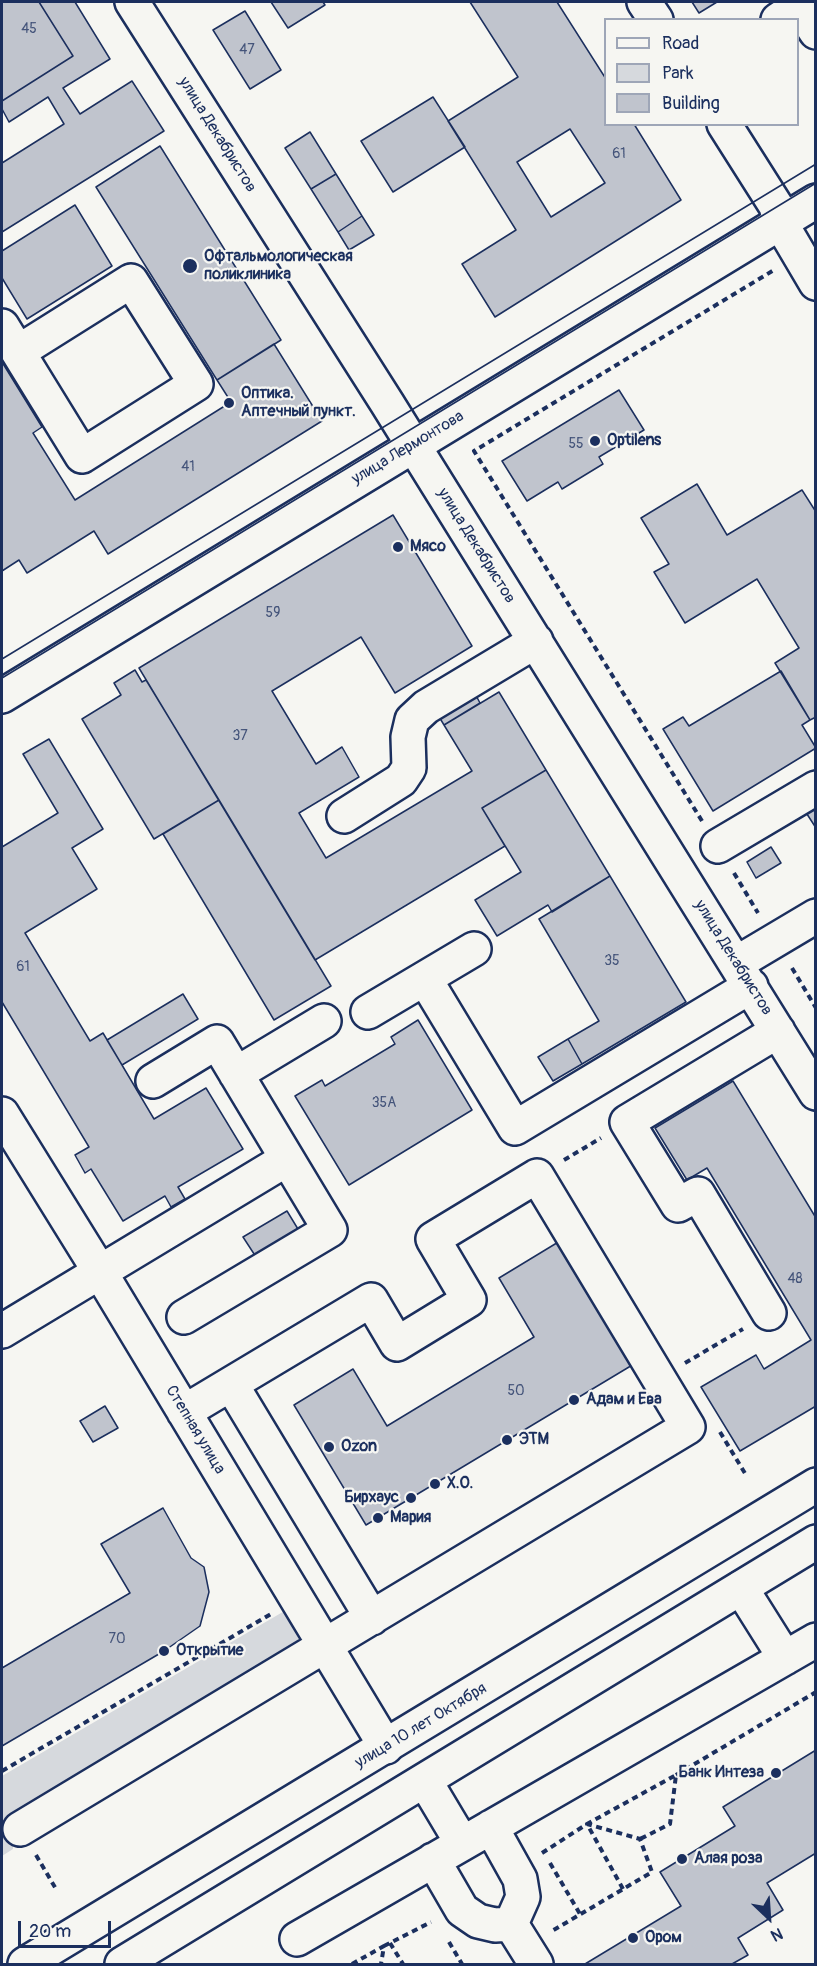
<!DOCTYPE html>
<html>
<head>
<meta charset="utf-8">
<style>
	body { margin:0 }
	#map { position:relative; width:817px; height:1966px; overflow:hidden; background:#f6f6f2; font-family:Pangolin,sans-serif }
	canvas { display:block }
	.frame { position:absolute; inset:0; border:3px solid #1b2f5e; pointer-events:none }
	.legend { position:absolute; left:604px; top:18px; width:195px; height:108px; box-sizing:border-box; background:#f6f6f2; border:2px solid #9ea6b7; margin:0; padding:8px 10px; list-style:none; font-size:18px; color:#1b2f5e }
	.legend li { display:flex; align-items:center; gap:12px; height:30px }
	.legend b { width:30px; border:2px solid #9ea6b7 }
	.north { position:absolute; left:739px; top:1888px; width:60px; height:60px; -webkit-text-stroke:4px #f6f6f2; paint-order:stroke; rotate:155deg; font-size:16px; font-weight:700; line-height:24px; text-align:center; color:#1b2f5e }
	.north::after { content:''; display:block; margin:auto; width:21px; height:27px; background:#1b2f5e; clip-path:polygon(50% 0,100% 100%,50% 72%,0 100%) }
	.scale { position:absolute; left:18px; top:1921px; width:93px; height:27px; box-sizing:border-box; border:3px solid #1b2f5e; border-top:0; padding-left:8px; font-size:18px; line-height:21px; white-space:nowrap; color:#1b2f5e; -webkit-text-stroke:4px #f6f6f2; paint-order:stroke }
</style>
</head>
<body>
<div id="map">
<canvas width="817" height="1966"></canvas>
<div class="frame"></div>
<ul class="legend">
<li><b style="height:8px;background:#f6f6f2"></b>Road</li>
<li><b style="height:16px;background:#d6d9dd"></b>Park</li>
<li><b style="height:16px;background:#c0c4cd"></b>Building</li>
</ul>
<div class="north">N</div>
<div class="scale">20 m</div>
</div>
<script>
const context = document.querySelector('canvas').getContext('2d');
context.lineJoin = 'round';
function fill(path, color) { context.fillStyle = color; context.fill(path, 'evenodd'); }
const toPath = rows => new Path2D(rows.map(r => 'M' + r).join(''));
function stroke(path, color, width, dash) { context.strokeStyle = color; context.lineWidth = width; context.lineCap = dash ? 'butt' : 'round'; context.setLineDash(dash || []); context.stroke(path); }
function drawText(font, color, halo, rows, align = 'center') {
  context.font = font + ' Pangolin,sans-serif'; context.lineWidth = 4.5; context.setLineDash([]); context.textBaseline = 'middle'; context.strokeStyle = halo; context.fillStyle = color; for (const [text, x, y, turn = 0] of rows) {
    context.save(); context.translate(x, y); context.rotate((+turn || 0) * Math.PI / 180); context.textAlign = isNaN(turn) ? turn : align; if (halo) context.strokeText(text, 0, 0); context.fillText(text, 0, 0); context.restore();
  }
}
fill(toPath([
	[293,1606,302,1628,294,1651,12,1818,13,1849,2,1856,2,1776]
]), '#d6d9dd');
const building = toPath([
	[2,2,39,2,73,56,2,101,2,2],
	[39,2,75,2,110,59,63,88,80,114,132,81,164,131,2,232,2,163,64,124,48,97,9,122,2,109,2,101,73,56,39,2],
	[271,2,323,2,325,5,288,28,271,2],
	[470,2,557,2,606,79,606,124,634,124,681,200,495,317,462,264,516,230,448,121,518,77,470,2],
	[570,129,605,183,551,217,517,162,570,129],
	[692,2,717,2,699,13,692,2],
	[245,11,281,70,250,89,213,30,245,11],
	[433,97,465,147,393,192,361,141,433,97],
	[310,132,336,174,311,189,285,148,310,132],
	[160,146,281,340,217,380,96,187,160,146],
	[336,174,362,216,338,232,311,189,336,174],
	[75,205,112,266,27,319,2,278,2,251,75,205],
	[362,216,374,235,349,250,338,232,362,216],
	[274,344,322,421,108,554,94,531,27,573,19,560,2,571,2,362,42,427,33,433,75,500,231,402,217,380,274,344],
	[619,390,644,430,599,457,603,464,562,489,558,482,527,501,502,461,619,390],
	[697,484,727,535,802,490,816,512,816,717,810,720,775,663,799,648,757,579,685,623,654,572,669,564,641,518,697,484],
	[393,515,472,646,395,693,361,637,272,691,316,764,342,747,359,777,299,813,326,858,472,771,444,725,499,692,546,770,482,808,505,846,315,960,139,668,393,515],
	[135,670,142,682,146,680,219,800,154,839,82,719,121,695,114,683,135,670],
	[781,671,810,720,802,725,816,748,713,811,663,729,683,717,689,726,781,671],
	[472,688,480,703,444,725,435,710,472,688],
	[49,739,103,829,72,848,97,889,25,933,90,1041,103,1033,154,1119,206,1088,243,1149,178,1187,185,1199,171,1207,165,1196,123,1221,91,1169,85,1173,75,1155,89,1147,2,1002,2,847,58,813,23,754,49,739],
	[546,770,610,876,552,912,548,905,497,936,475,900,521,872,482,808,546,770],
	[219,800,331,986,274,1020,163,834,219,800],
	[816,805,816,828,805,811,816,805],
	[771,847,781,863,756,878,747,862,771,847],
	[610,876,686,1002,582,1064,568,1039,599,1021,539,919,610,876],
	[183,994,198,1019,122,1065,107,1040,183,994],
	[418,1020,472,1110,349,1185,295,1096,322,1080,325,1086,395,1044,391,1037,418,1020],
	[568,1039,582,1064,553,1081,538,1057,568,1039],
	[733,1081,816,1218,816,1406,740,1451,701,1387,756,1355,764,1369,811,1340,707,1168,687,1180,655,1128,733,1081],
	[287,1211,301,1234,258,1260,243,1237,287,1211],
	[560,1241,634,1364,366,1525,294,1405,353,1369,387,1426,534,1337,499,1278,560,1241],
	[105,1406,118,1428,93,1442,80,1421,105,1406],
	[163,1508,191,1558,204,1567,209,1592,200,1626,164,1651,2,1746,2,1668,130,1593,101,1544,163,1508],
	[816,1750,816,1853,767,1883,783,1910,738,1938,748,1955,732,1964,585,1964,681,1906,660,1872,735,1826,723,1807,816,1750]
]);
fill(building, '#c0c4cd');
stroke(building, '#1b2f5e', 1.5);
const minor = toPath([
	[132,2,387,403,816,1093],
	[644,2,656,20],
	[778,20,799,6,816,32],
	[724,124,776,206,780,222,816,283],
	[2,326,82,456,196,384,131,281,18,352],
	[344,816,401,780,409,768,408,737,412,720,426,707,536,641],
	[718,846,816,788],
	[737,963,816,916],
	[425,979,515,1128,751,986],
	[368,1012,474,949],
	[236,1074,324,1021],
	[153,1081,217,1042,330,1230,184,1317],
	[2,1114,100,1272,386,1747],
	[769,1313,698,1194,678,1205,627,1122,778,1031],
	[2,1331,287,1159],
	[231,1384,372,1618],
	[741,1588,785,1658],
	[425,1781,462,1843],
	[20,1829,688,1427,537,1176,433,1239,469,1300,397,1344,371,1300,184,1412],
	[433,1860,462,1910,478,1921,495,1925,511,1924,523,1897,520,1879,491,1827],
	[511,1924,536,1964],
	[297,1939,816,1640]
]);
const major = toPath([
	[2,696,816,201],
	[25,1964,816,1485],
	[122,1964,816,1542]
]);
stroke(minor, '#1b2f5e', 38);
stroke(major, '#1b2f5e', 38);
stroke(toPath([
	[702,821,474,451,774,270],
	[734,873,758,913],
	[792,968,816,1008],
	[564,1160,601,1138],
	[685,1363,743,1329],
	[720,1432,746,1475],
	[2,1771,271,1614],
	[676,1775,816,1692],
	[542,1853,587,1824,640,1839,652,1872,552,1931],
	[36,1855,56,1889],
	[550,1863,580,1914],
	[623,1889,587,1824,676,1775,670,1824,640,1839],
	[449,1942,462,1964],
	[390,1943,403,1964],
	[384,1946,431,1922],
	[352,1964,384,1946,381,1964]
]), '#1b2f5e', 4, [6, 4.5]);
stroke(minor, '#f6f6f2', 33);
stroke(major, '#f6f6f2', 33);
stroke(toPath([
	[2,659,816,164],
	[2,678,816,183]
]), '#1b2f5e', 1.5);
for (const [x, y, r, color] of [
	[190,266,8,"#1b2f5e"],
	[229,403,6,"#1b2f5e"],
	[595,441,6,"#1b2f5e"],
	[398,547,6,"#1b2f5e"],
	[574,1400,6,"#1b2f5e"],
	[507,1440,6,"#1b2f5e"],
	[329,1447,6,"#1b2f5e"],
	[435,1484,6,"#1b2f5e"],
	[411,1498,6,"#1b2f5e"],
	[378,1518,6,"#1b2f5e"],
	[164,1651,6,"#1b2f5e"],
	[776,1773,6,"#1b2f5e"],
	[682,1859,6,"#1b2f5e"],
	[633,1938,6,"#1b2f5e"]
]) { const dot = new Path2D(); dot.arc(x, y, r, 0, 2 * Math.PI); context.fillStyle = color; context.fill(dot); stroke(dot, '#f6f6f2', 2); }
drawText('14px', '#44547a', null, [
	["45",29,29],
	["47",247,50],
	["61",619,154],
	["55",576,444],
	["41",188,467],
	["59",273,613],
	["37",240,736],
	["35",612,961],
	["61",23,967],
	["35А",384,1103],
	["48",795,1279],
	["50",516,1391],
	["70",117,1639]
]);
drawText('16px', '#1b2f5e', '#f6f6f2', [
	["улица Декабристов",217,135,58],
	["улица Лермонтова",408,448,-31],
	["улица Декабристов",476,546,58],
	["улица Декабристов",733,958,58],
	["Степная улица",195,1430,59],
	["улица 10 лет Октября",421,1726,-31]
]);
drawText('bold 16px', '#1b2f5e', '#f6f6f2', [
	["Офтальмологическая",204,257],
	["поликлиника",204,275],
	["Оптика.",241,394],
	["Аптечный пункт.",241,412],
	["Optilens",607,441],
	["Мясо",410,547],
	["Адам и Ева",586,1400],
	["ЭТМ",519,1440],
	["Ozon",341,1447],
	["X.O.",447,1484],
	["Бирхаус",399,1498,"right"],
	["Мария",390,1518],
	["Открытие",176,1651],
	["Банк Интеза",764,1773,"right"],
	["Алая роза",694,1859],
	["Ором",645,1938]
], 'left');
</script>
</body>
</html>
